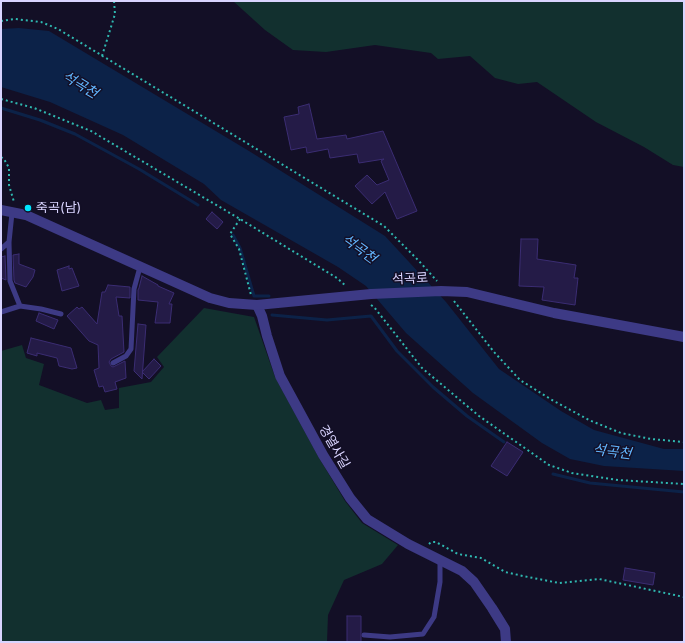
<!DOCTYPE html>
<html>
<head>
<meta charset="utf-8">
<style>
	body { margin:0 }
	#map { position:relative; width:685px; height:643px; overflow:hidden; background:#130f26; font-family:Inter,sans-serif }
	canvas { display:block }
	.frame { position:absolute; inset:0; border:2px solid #d9d4ff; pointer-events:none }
</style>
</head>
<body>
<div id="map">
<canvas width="685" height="643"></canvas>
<div class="frame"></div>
</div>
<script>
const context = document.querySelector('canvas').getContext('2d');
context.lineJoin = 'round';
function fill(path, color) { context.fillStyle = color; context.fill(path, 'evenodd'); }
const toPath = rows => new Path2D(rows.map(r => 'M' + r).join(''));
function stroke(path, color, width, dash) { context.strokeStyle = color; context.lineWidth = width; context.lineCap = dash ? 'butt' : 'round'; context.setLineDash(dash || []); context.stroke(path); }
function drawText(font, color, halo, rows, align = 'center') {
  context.font = font + ' Inter,"Noto Sans KR",sans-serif'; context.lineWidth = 3; context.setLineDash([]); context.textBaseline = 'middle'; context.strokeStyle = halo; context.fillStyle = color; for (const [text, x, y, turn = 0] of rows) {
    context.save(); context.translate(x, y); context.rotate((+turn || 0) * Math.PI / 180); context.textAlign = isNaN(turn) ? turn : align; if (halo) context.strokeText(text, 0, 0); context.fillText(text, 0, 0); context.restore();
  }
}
fill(toPath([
	[233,1,684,1,684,167,673,165,644,147,596,122,537,82,518,84,495,78,470,56,438,59,431,53,375,45,326,52,293,50,265,30],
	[204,308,254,317,275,377,319,458,345,501,362,523,398,545,382,564,344,580,328,615,327,642,1,642,1,351,22,345,26,358,44,364,39,385,87,403,101,400,105,410,119,408,119,388,151,382,164,367,157,357]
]), '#12302f');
fill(toPath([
	[19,28,49,31,249,151,385,236,446,302,499,369,561,411,594,430,664,449,684,449,684,471,604,466,570,459,542,443,473,393,406,333,366,286,338,267,221,200,204,184,123,135,50,102,1,87,1,29]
]), '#0c2248');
stroke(toPath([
	[1,108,40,120,75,134,139,169,198,205],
	[233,235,240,248,254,296,269,296],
	[272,315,327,320,371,316,397,351,433,387,467,416,504,442],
	[553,474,590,483,684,492]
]), '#0c2248', 3);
const building = toPath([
	[309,104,317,139,346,135,347,139,383,131,417,211,397,219,385,192,372,204,355,186,367,175,377,185,389,180,381,161,384,159,359,163,357,154,330,158,328,149,307,153,306,147,291,150,284,117,299,114,298,107,309,104],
	[212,212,223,222,217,229,206,219,212,212],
	[521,239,538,239,537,259,576,265,574,278,578,278,575,305,542,300,544,287,519,286,521,239],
	[19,254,19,264,35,270,33,277,26,287,15,283,14,280,13,255,19,254],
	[5,256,6,280,1,278,1,257,5,256],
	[69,266,69,269,72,268,79,286,62,291,57,270,69,266],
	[142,276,158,285,158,286,174,293,169,304,172,304,170,323,155,323,158,302,138,300,138,290,139,288,142,276],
	[108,285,130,287,130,298,116,297,119,316,122,316,124,352,111,359,109,362,111,366,113,367,125,361,126,378,115,382,117,389,105,392,103,386,99,387,94,370,99,368,98,345,89,341,67,316,77,307,79,309,82,307,97,324,102,292,105,292,108,285],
	[39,313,58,320,54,329,36,321,39,313],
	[138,324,146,325,142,379,134,371,138,324],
	[31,338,71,348,77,368,72,369,59,366,57,358,37,353,37,356,27,353,31,338],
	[154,359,161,366,149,379,142,372,154,359],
	[507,442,523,452,507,476,491,466,507,442],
	[625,568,655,573,653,585,623,580,625,568],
	[347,616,361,616,361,642,347,642,347,616]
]);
fill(building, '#241b47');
stroke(building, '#3b2d73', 1);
stroke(toPath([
	[1,21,15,19,41,22,58,29,384,226,418,260,437,281],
	[102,56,115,14,114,1],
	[1,99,34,108,91,131,240,219,337,278,346,286],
	[1,157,4,159,9,168,9,185,14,202],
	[240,219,230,234,239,249,251,295],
	[454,301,494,352,520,380,552,400,589,420,621,433,651,439,684,442],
	[371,305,374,307,422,368,479,416,549,465,572,473,618,480,684,484],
	[429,544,431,542,436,542,458,554,481,558,505,572,523,576,559,583,599,579,684,597]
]), '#2fb8b0', 2, [2, 3]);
stroke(toPath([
	[12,213,9,242,10,281,20,306],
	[1,249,9,242],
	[1,312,20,306,41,309,61,314],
	[113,363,126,356,131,349,134,289,140,267],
	[364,635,390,637,423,634,434,617,440,582,440,561]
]), '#3d3a85', 5);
stroke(toPath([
	[257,305,262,316,267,336,280,376,323,455,350,498,367,519,408,544,462,571,474,582,492,608,505,629,506,642]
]), '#3d3a85', 10);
stroke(toPath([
	[1,210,26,215,210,298,229,303,257,305,371,294,441,291,467,292,554,313,684,337]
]), '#3d3a85', 10);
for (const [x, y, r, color] of [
	[28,208,4,"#00e5ff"]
]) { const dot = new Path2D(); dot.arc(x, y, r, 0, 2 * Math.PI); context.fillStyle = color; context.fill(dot); stroke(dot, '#130f26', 1.5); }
drawText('13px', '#d9d4ff', '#130f26', [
	["죽곡(남)",36,208]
], 'left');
drawText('13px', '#d9d4ff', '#130f26', [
	["석곡로",410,279,-3],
	["경열사길",334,447,60]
]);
drawText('italic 14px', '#62b6ff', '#130f26', [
	["석곡천",80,85,31],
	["석곡천",359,249,36],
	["석곡천",612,452,7]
]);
</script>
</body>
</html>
